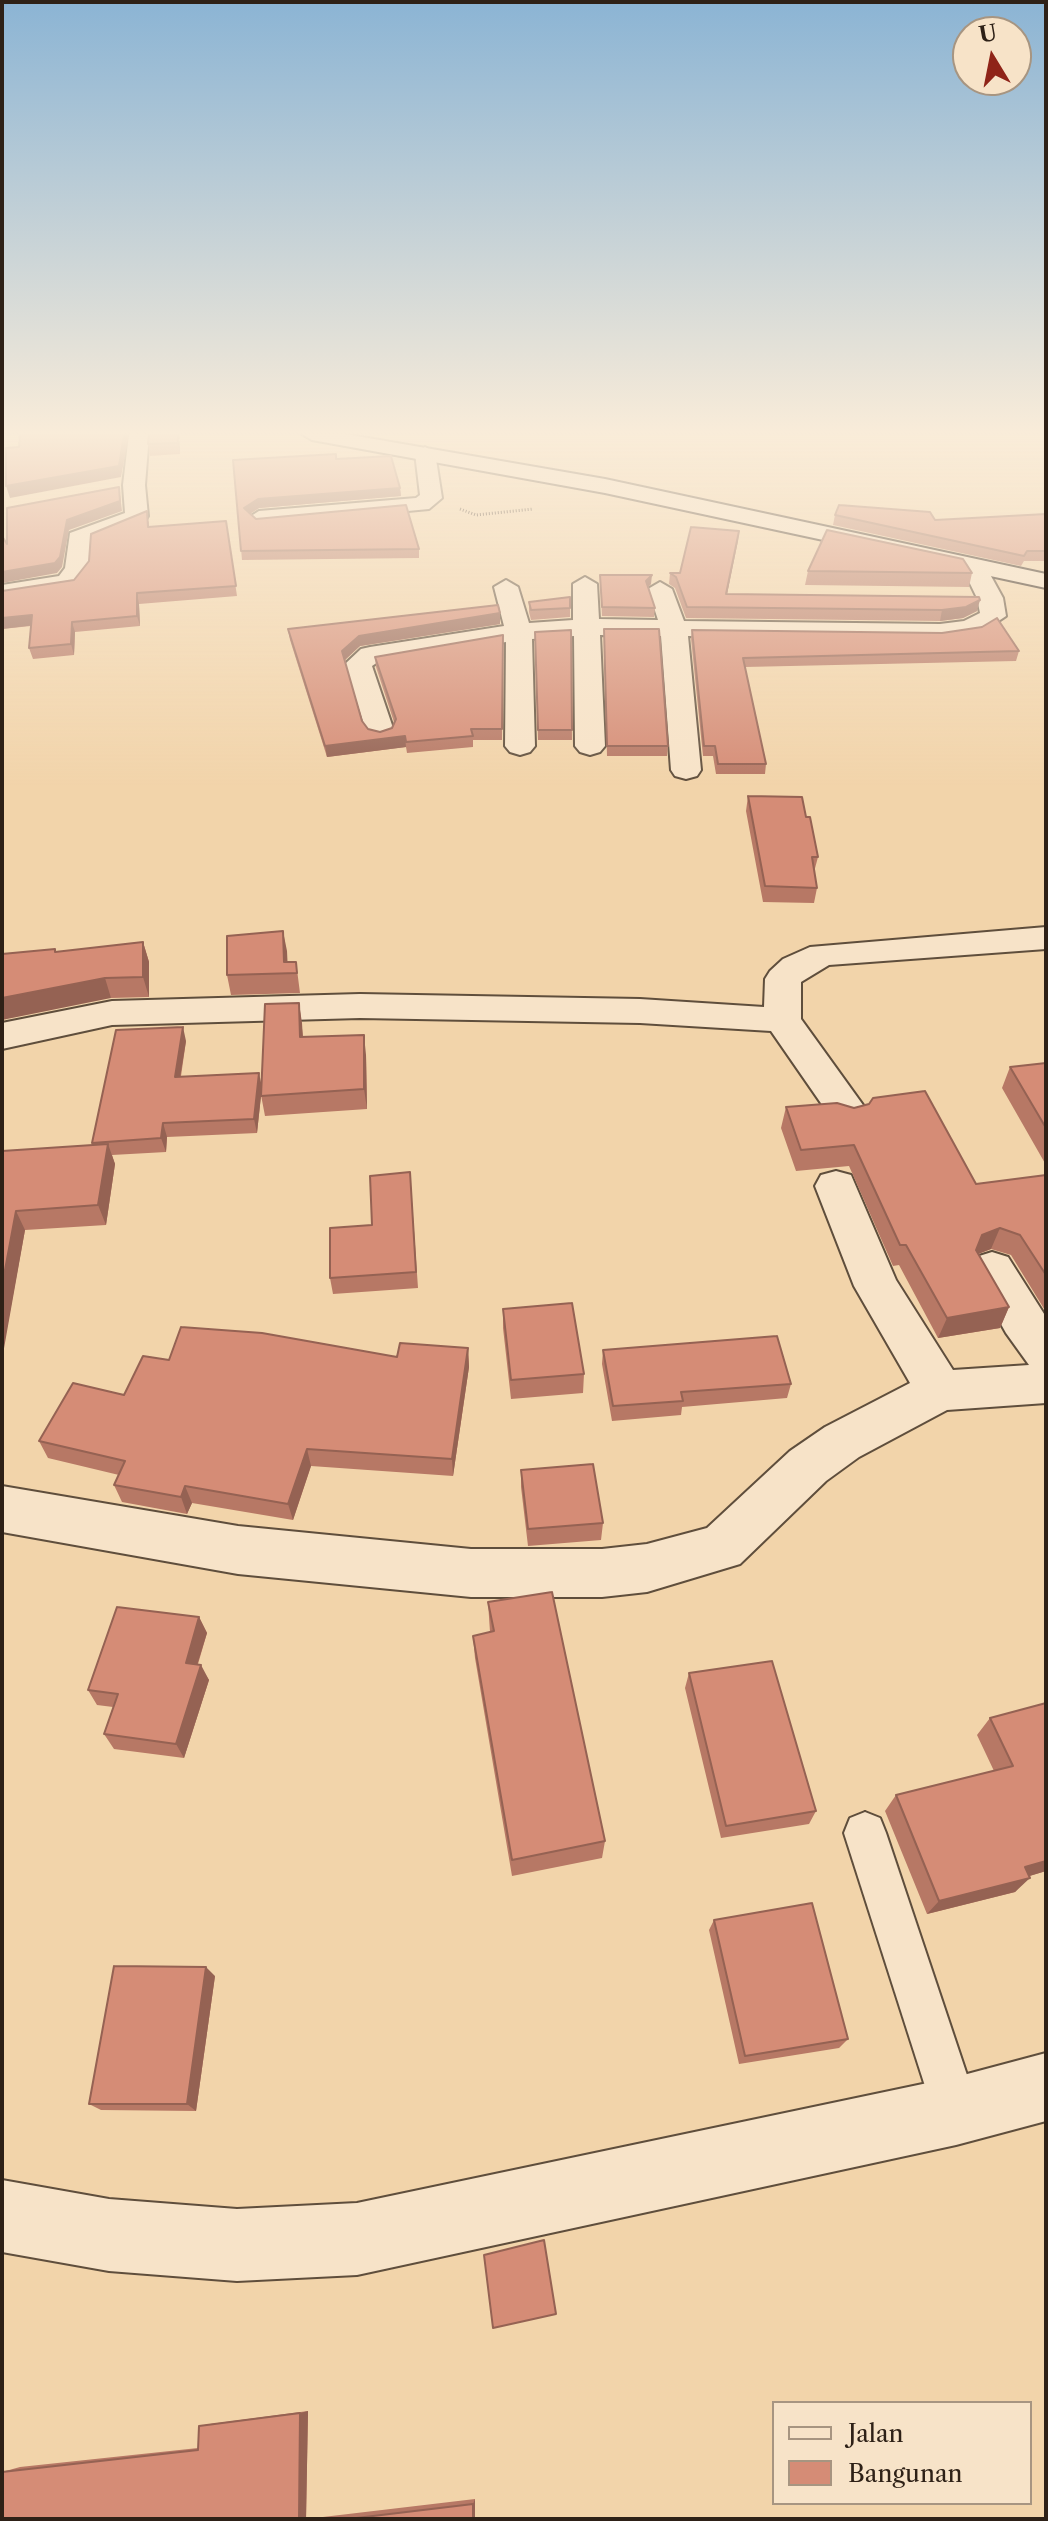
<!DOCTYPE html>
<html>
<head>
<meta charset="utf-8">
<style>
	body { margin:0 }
	#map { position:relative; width:1048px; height:2521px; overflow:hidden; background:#f2d4aa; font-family:"Libre Caslon Text",serif }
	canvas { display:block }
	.frame { position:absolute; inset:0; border:4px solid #2e2117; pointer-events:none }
	.legend { position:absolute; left:772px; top:2401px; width:260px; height:104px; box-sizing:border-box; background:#f7e3c8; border:2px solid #a79581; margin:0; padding:10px 14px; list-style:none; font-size:24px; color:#2e2117 }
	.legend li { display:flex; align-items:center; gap:16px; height:40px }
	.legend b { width:40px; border:2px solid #a79581 }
	.north { position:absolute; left:952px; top:16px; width:80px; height:80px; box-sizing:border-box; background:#f7e3c8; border:2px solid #a79581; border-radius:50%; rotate:350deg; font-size:22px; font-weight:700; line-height:32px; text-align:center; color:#2e2117 }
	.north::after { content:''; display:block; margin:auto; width:28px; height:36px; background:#8f2418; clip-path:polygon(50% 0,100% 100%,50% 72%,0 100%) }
</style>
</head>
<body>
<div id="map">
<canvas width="1048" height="2521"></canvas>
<div class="frame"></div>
<ul class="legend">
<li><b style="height:10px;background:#f7e3c8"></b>Jalan</li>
<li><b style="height:22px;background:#d58c76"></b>Bangunan</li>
</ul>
<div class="north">U</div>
</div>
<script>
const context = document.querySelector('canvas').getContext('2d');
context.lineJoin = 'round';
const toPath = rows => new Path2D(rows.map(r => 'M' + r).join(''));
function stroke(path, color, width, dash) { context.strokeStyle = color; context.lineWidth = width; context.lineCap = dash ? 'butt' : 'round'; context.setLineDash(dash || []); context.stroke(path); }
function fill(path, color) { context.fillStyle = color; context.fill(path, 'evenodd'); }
const lane = toPath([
	[865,1812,880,1818,886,1833,979,2111,972,2127,956,2134,940,2127,933,2111,844,1833,850,1818,865,1812]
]);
const street = toPath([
	[129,434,149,434,145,485,148,516,145,521,90,542,89,569,76,587,2,599,2,585,59,576,65,568,70,533,125,513,123,485,129,434],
	[425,447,435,453,442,498,429,509,259,525,248,518,259,511,416,498,420,495,415,453,425,447],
	[974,560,986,567,1003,598,1006,616,979,634,940,640,688,636,701,770,697,776,686,779,675,776,671,770,661,636,600,635,605,746,600,752,590,755,580,752,575,746,574,636,532,639,535,746,530,752,520,755,510,752,505,746,506,642,378,662,372,666,394,731,390,737,380,740,370,737,366,731,345,664,361,649,370,647,504,626,494,587,506,580,518,587,529,623,573,620,573,584,585,577,597,584,599,619,658,620,648,589,660,582,672,589,684,621,940,624,964,621,980,613,977,598,962,567,974,560],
	[1046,927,1046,949,829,965,801,982,801,1019,868,1112,862,1122,848,1126,834,1122,771,1031,640,1023,360,1018,112,1025,2,1049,2,1023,112,1001,360,994,640,999,764,1007,765,979,770,971,783,959,810,947,1046,927],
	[836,1171,851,1175,896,1280,953,1370,1029,1365,1006,1333,970,1269,976,1257,992,1252,1008,1257,1046,1317,1046,1403,947,1410,859,1457,826,1481,740,1564,647,1592,602,1597,471,1597,238,1574,2,1532,2,1486,238,1526,471,1549,602,1549,647,1544,707,1528,790,1451,825,1427,910,1383,854,1286,815,1186,821,1175,836,1171],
	[1046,2053,1046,2121,956,2145,357,2275,237,2281,109,2271,2,2252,2,2180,109,2199,237,2209,357,2203,956,2077,1046,2053]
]);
const secondary = toPath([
	[302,434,345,434,605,479,1046,574,1046,588,605,493,312,440,302,434]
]);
stroke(lane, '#5f4e3c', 4);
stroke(street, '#5f4e3c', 4);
stroke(secondary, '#2e2117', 4);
stroke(toPath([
	[460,509,476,515,533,509]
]), '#2e2117', 3, [1, 2]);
fill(lane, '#f7e3c8');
fill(street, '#f7e3c8');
fill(secondary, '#f7e3c8');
fill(toPath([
	[179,434,180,454,150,456,148,444],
	[336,459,400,488,401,496,259,508,250,514,256,519,419,549,419,558,242,560,233,460],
	[1046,514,1046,561,1024,561,1021,566,833,525,835,515,935,520],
	[149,521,149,527,226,521,237,596,139,604,140,626,75,632,74,655,33,659,29,648,31,626,2,629,2,591,74,580],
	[739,531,727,594,977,611,963,618,940,621,686,618,675,588,669,584,670,573,680,573],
	[808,571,972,573,969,587,805,585],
	[600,575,651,584,648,587,655,608,654,617,602,616],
	[570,597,570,617,531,620,529,612,529,602],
	[500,613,500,624,360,646,344,660,362,721,368,729,380,732,392,728,394,722,376,667,375,657,503,635,502,740,473,740,473,747,407,753,406,747,327,757,290,640,288,629],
	[604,629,668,746,667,756,607,756],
	[571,630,572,740,538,740,535,632],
	[692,630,1019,651,1016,661,745,667,766,764,765,774,716,774,713,756,703,756,691,639],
	[748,796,806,817,818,857,814,872,817,888,814,903,763,902,746,811],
	[283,931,287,962,296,962,300,993,231,995,227,975],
	[143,942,149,962,149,997,111,998,56,952],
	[299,1003,303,1037,366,1055,367,1109,265,1116,261,1095,257,1133,167,1137,166,1152,112,1155,115,1164,106,1225,25,1230,2,1355,2,1151,93,1145,92,1143,186,1041,181,1076,262,1085],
	[1046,1063,1046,1165,1002,1088,1010,1067],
	[786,1107,976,1184,1046,1175,1046,1312,1011,1255,991,1249,978,1254,1009,1307,1000,1328,938,1338,899,1265,893,1266,849,1166,796,1171,781,1128],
	[410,1172,418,1288,333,1294,330,1278,372,1225],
	[503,1309,584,1374,583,1393,511,1399,503,1328],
	[468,1348,469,1367,453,1476,311,1466,293,1520,192,1503,187,1514,122,1502,114,1485,119,1475,48,1458,39,1441,124,1395,169,1360,397,1357],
	[603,1350,791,1384,787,1398,682,1407,681,1415,612,1421,602,1364],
	[521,1470,603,1523,601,1540,528,1546,521,1487],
	[488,1602,605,1841,602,1858,512,1876,475,1658,473,1636,490,1632],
	[199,1617,207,1633,198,1664,209,1680,184,1758,114,1749,104,1734,113,1707,97,1705,88,1690],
	[689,1673,816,1811,809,1824,721,1838,685,1688],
	[1046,1703,1046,1871,1029,1876,1015,1892,927,1914,885,1811,896,1795,994,1771,977,1735,990,1718],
	[714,1920,848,2039,839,2048,739,2064,709,1930],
	[215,1976,196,2111,101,2110,89,2104],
	[308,2411,306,2519,475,2499,475,2519,2,2519,2,2472,20,2467,198,2448,199,2426,210,2424]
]), '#b77865');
fill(toPath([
	[124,434,129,434,121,477,10,498,6,486],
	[178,434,179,434,180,454,178,443],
	[119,487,122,511,69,530,62,567,57,573,2,583,2,572,67,520],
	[400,488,401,496,259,508,245,517,244,508,258,499],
	[739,531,738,541,725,604,726,594],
	[652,575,651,584,645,590,646,581],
	[137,593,139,604,140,626,137,616],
	[980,600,977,611,963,618,940,621,942,610],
	[500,613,500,624,360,646,343,662,342,651,359,636],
	[32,615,35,625,2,629,2,618],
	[72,622,75,632,74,655,71,644],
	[405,736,406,747,327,757,325,746],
	[283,931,287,951,288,973,284,962],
	[143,942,149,962,149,997,143,977],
	[105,978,111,998,2,1020,2,998],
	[299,1003,302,1023,304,1057,300,1037],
	[183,1027,186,1041,178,1090,175,1077],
	[364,1035,366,1055,367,1109,364,1089],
	[259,1073,262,1087,257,1133,254,1119],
	[163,1123,167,1137,166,1152,161,1138],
	[108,1144,115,1164,106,1225,98,1205],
	[16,1211,25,1230,3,1354,2,1286],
	[1000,1228,991,1249,973,1256,982,1235],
	[1009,1307,1000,1328,938,1338,947,1318],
	[468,1348,469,1367,453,1476,452,1459],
	[307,1449,311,1466,293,1520,288,1504],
	[185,1486,192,1503,187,1514,181,1497],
	[199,1617,207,1633,193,1678,186,1663],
	[201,1665,209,1680,184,1758,176,1744],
	[1046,1861,1046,1871,1010,1882,1025,1867],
	[1030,1878,1015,1892,927,1914,939,1901],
	[206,1967,215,1976,196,2111,187,2104],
	[308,2411,306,2519,299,2519,300,2413],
	[475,2499,475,2519,473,2519,473,2504]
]), '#956253');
const building = toPath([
	[20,434,124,434,119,466,6,486,6,448,19,447,20,434],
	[149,434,178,434,178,443,148,444,149,434],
	[336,454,336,459,391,456,400,488,258,499,244,508,256,519,406,505,419,549,241,551,233,460,336,454],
	[119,487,120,501,67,520,60,557,55,563,2,572,2,536,7,544,7,508,119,487],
	[839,505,930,512,935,520,1046,514,1046,551,1027,551,1024,556,835,515,839,505],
	[147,511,148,527,226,521,236,586,137,593,137,616,72,622,71,644,29,648,32,615,2,618,2,591,74,580,89,561,91,534,147,511],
	[691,527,739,531,726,594,979,597,980,600,966,607,942,610,687,607,676,577,670,573,680,573,691,527],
	[827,530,963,559,972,573,808,571,827,530],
	[600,575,652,575,646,581,655,608,602,607,600,575],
	[570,597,570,608,531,610,529,602,570,597],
	[498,605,500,613,359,636,342,651,362,721,368,729,380,732,392,728,396,719,375,657,503,635,502,729,471,729,473,736,406,742,405,736,325,746,288,629,498,605],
	[997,618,1019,651,743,658,766,764,718,764,715,746,704,746,692,630,942,633,982,627,997,618],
	[604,629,659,629,668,746,607,746,604,629],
	[571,630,572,730,538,730,535,632,571,630],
	[748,796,802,797,806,817,810,817,818,857,812,857,817,888,765,886,748,796],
	[283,931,284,962,296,962,297,973,227,975,227,936,283,931],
	[143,942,143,977,105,978,2,998,2,954,55,949,55,952,143,942],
	[299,1003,300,1037,364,1035,364,1089,261,1096,265,1004,299,1003],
	[183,1027,175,1077,259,1073,254,1119,163,1123,161,1138,92,1143,116,1030,183,1027],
	[1046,1063,1046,1128,1010,1067,1046,1063],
	[925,1091,976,1184,1046,1175,1046,1275,1020,1235,1000,1228,982,1235,976,1250,1009,1307,947,1318,906,1245,900,1245,854,1145,801,1150,786,1107,837,1103,854,1108,869,1104,873,1098,925,1091],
	[108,1144,98,1205,16,1211,2,1286,2,1151,108,1144],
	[410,1172,416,1272,330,1278,330,1228,372,1225,370,1176,410,1172],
	[572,1303,584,1374,511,1380,503,1309,572,1303],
	[181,1327,262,1333,397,1357,400,1343,468,1348,452,1459,307,1449,288,1504,185,1486,181,1497,114,1485,125,1461,39,1441,73,1383,124,1395,143,1356,169,1360,181,1327],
	[777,1336,791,1384,681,1392,683,1401,613,1406,603,1350,777,1336],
	[593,1464,603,1523,528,1529,521,1470,593,1464],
	[552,1592,605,1841,512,1860,473,1636,494,1631,488,1602,552,1592],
	[117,1607,199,1617,186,1663,201,1665,176,1744,104,1734,118,1694,88,1690,117,1607],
	[772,1661,816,1811,726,1826,689,1673,772,1661],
	[1046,1703,1046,1861,1025,1867,1030,1878,939,1901,896,1795,1013,1766,990,1718,1046,1703],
	[812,1903,848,2039,745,2056,714,1920,812,1903],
	[114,1966,206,1967,187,2104,89,2104,114,1966],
	[544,2240,556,2314,493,2328,484,2255,544,2240],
	[300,2413,299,2519,2,2519,2,2472,198,2450,199,2426,300,2413],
	[473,2504,473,2519,348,2519,473,2504]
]);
fill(building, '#d58c76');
stroke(building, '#956253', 2);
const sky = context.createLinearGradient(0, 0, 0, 787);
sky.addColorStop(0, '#8bb4d4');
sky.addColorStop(0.55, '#f9ecd9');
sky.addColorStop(1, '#f9ecd900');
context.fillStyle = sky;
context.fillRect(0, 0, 1048, 787);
</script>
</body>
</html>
